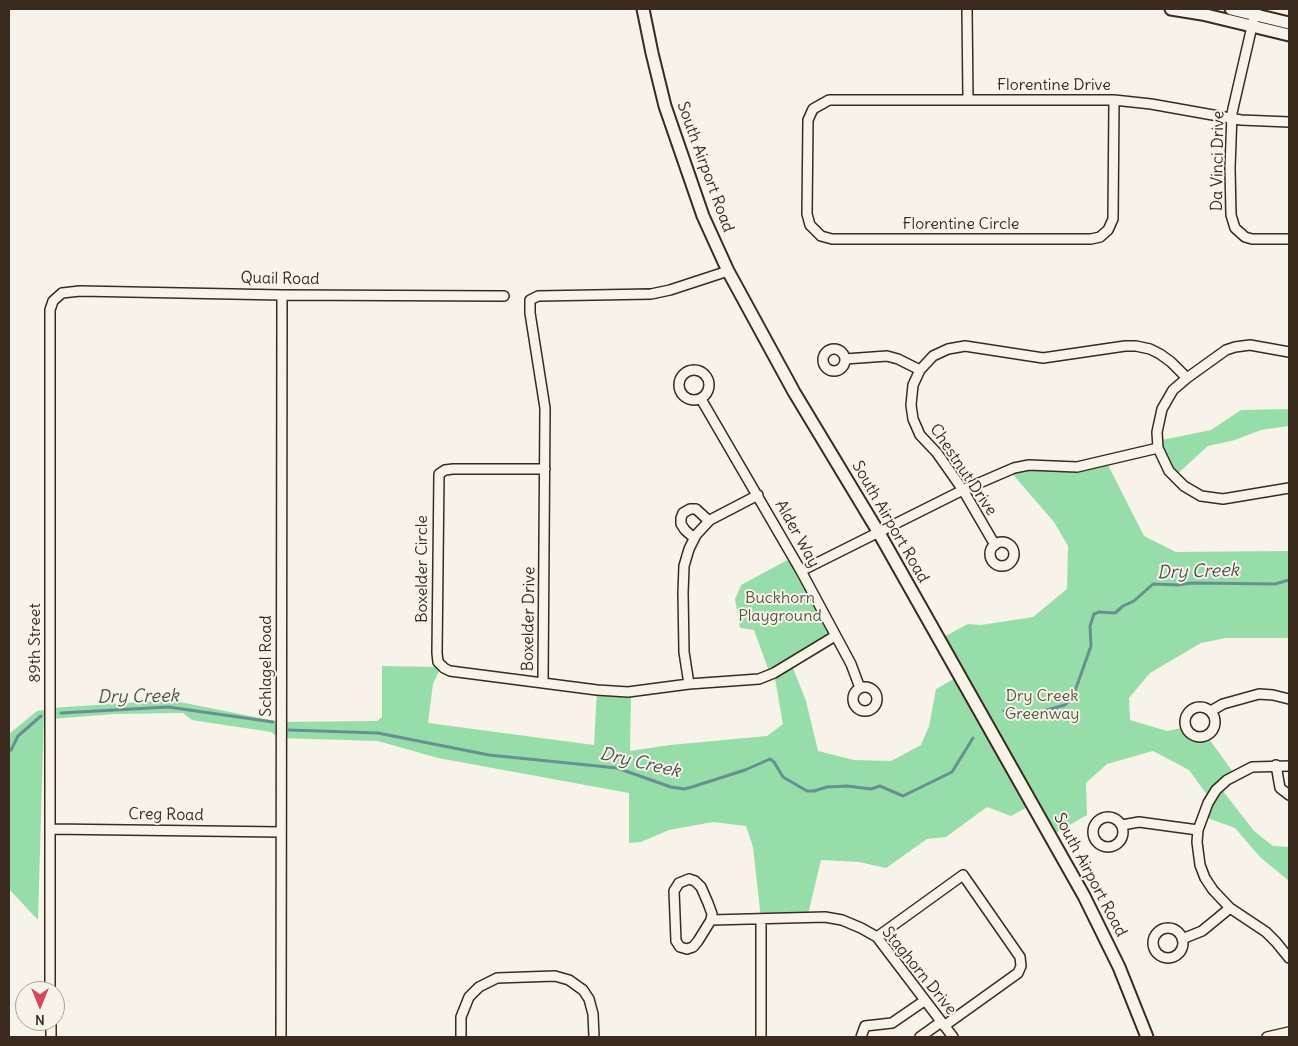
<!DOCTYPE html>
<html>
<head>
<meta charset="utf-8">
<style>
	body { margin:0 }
	#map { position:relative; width:1298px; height:1046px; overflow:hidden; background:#f7f3e8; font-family:Delius,sans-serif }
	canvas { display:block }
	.frame { position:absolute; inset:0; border:10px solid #3b2a1e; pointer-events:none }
	.north { position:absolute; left:15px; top:981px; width:50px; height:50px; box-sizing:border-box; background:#f7f3e8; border:1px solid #aca397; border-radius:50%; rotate:180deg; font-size:14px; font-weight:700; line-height:20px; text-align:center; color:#3b2a1e }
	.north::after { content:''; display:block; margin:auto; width:18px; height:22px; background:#d1495b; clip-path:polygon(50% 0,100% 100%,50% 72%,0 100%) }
</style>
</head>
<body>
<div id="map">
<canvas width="1298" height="1046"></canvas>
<div class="frame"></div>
<div class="north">N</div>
</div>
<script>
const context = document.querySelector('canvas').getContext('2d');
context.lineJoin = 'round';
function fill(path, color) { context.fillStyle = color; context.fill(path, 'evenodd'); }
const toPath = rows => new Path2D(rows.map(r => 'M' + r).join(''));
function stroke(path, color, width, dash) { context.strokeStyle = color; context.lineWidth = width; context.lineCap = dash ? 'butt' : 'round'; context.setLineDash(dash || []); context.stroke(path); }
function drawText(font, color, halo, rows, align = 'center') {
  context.font = font + ' Delius,sans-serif'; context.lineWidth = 4; context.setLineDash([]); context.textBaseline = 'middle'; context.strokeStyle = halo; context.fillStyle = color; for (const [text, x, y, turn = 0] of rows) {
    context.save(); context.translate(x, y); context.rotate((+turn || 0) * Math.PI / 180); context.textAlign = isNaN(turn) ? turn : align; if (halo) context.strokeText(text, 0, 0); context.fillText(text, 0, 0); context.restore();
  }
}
fill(toPath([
	[1289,409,1289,426,1261,430,1235,440,1208,446,1174,477,1157,441,1211,430,1241,410],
	[1106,461,1144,536,1176,552,1289,551,1289,638,1226,638,1201,643,1150,673,1129,698,1130,720,1167,731,1186,727,1189,733,1195,737,1207,736,1235,775,1220,787,1254,831,1273,846,1289,847,1289,881,1260,857,1235,828,1202,816,1210,799,1189,770,1153,751,1107,764,1086,783,1087,815,1050,836,1033,804,1011,816,987,807,946,837,927,839,886,868,859,862,821,860,807,918,761,919,753,847,746,826,713,822,669,830,641,842,629,843,629,793,438,758,378,741,280,738,271,732,192,720,183,713,115,714,51,719,51,708,170,700,280,722,377,721,382,717,382,666,441,667,433,684,428,723,594,745,597,690,631,692,630,751,670,745,767,736,783,724,774,673,770,674,754,630,740,628,735,599,741,585,793,557,835,636,791,663,806,701,818,751,854,760,891,761,921,745,929,726,936,689,959,676,938,640,968,624,981,625,1033,617,1067,589,1068,546,1054,522,1009,470,1035,465],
	[44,710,38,920,9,889,9,734,37,711]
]), '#97ddaa');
stroke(toPath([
	[1004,711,1012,710,1036,713,1065,705,1070,700,1076,688,1091,646,1090,626,1094,614,1099,612,1115,613,1123,606,1134,601,1153,584,1178,585,1192,583,1275,584,1289,580],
	[61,713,168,707,273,722],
	[289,730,378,733,489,755,617,768,671,787,684,789,692,787,745,770,770,759,774,762,783,777,807,791,814,791,827,787,847,786,871,789,880,786,903,796,952,772,973,738],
	[9,751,11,750,18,736,41,716]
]), '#669091', 3);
const street = toPath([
	[967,9,968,100],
	[1256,9,1232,113,1230,168,1231,215,1235,228,1245,237,1252,239,1289,239],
	[1114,100,1113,219,1108,230,1100,237,1091,239,832,239,821,236,810,225,807,214,808,120,813,109,829,100,1114,100,1151,104,1241,120,1289,122],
	'823 360a11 11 0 1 1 22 0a11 11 0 1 1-22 0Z',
	[1289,352,1250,345,1235,347,1226,350,1187,378,1173,390,1162,409,1157,432,1158,448,1169,471,1184,486,1201,496,1223,499,1289,488],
	[845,359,887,356,898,359,920,370],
	'679 385a15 15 0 1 1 30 0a15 15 0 1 1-30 0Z',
	[701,399,801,571,851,664,860,688],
	[545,469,453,469,445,470,439,474,437,653,438,662,444,668,450,671,597,690,628,692,689,684,759,679,774,673,835,636],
	[694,538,685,530,681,524,681,518,683,513,690,509,696,509,709,521],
	'990 554a12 12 0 1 1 24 0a12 12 0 1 1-24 0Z',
	[995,545,963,490,937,453,920,435,913,419,911,405,913,385,920,370,933,356,948,349,965,346,1043,358,1125,346,1136,346,1150,349,1160,354,1171,362,1187,378],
	[801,571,963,490,1014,468,1029,465,1077,467,1158,448],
	[543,682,545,408,530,313,530,300,538,296,651,294,670,290,728,271],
	[689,684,684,652,683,593,684,566,689,549,696,535,710,520,758,495],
	'853 699a12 12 0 1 1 24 0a12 12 0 1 1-24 0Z',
	'1185 722a15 15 0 1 1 30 0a15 15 0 1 1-30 0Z',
	[1211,711,1223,704,1259,694,1273,695,1289,699],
	[1276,765,1280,788,1289,795],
	[1289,766,1252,767,1227,780,1216,790,1208,803,1198,830,1197,842,1200,865,1205,878,1213,890,1230,908,1266,932,1276,942,1289,958],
	'1093 832a15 15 0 1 1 30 0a15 15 0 1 1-30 0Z',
	[1122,825,1139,822,1198,830],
	[51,829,281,832],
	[689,879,695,881,701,887,708,903,712,914,711,920,698,941,693,947,687,949,680,947,676,941,674,891,679,883,689,879],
	[711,920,825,917,842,920,861,928,877,937,953,1037],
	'1153 943a15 15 0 1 1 30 0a15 15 0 1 1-30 0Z',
	[877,937,963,875,1020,957,1021,966,1018,973,944,1026],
	[1182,939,1202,931,1230,908],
	[50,991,50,310,53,301,62,293,80,291,282,295,504,296],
	[51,1021,51,1037],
	[281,1037,282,295],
	[461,1037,461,1017,469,997,479,987,497,978,555,976,569,980,583,990,589,999,593,1014,594,1037],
	[761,1037,761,919],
	[861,1037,865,1026,892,1023,924,1001],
	[920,1037,941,1022],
	[1267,1037,1289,1032]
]);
const secondary = toPath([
	[643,9,652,53,665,106,703,216,728,271,794,392,879,533,1084,896,1119,967,1147,1037],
	[1171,9,1202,14,1289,35],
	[1231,9,1289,23]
]);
stroke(street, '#3b2a1e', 12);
stroke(secondary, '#3b2a1e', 15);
stroke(street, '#f7f3e8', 9);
stroke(secondary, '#f7f3e8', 11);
drawText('16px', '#3b2a1e', '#f7f3e8', [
	["Florentine Drive",1054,85],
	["Da Vinci Drive",1218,161,-89],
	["South Airport Road",705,167,70],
	["Florentine Circle",961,224],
	["Quail Road",280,279,1],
	["Chestnut Drive",963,470,56],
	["South Airport Road",890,522,60],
	["Alder Way",797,534,61],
	["Boxelder Circle",422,569,-90],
	["Boxelder Drive",529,619,-89],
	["89th Street",35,643,-90],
	["Schlagel Road",266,666,-90],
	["Creg Road",166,815,1],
	["South Airport Road",1090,875,62],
	["Staghorn Drive",919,971,51]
]);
drawText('16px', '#525741', '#f7f3e8', [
	["Buckhorn",780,598],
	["Playground",780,616],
	["Dry Creek",1042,696],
	["Greenway",1042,714]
]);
drawText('italic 18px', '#4d544e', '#f7f3e8', [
	["Dry Creek",1198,572,-2],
	["Dry Creek",138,697,-1],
	["Dry Creek",640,763,13]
]);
</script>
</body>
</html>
